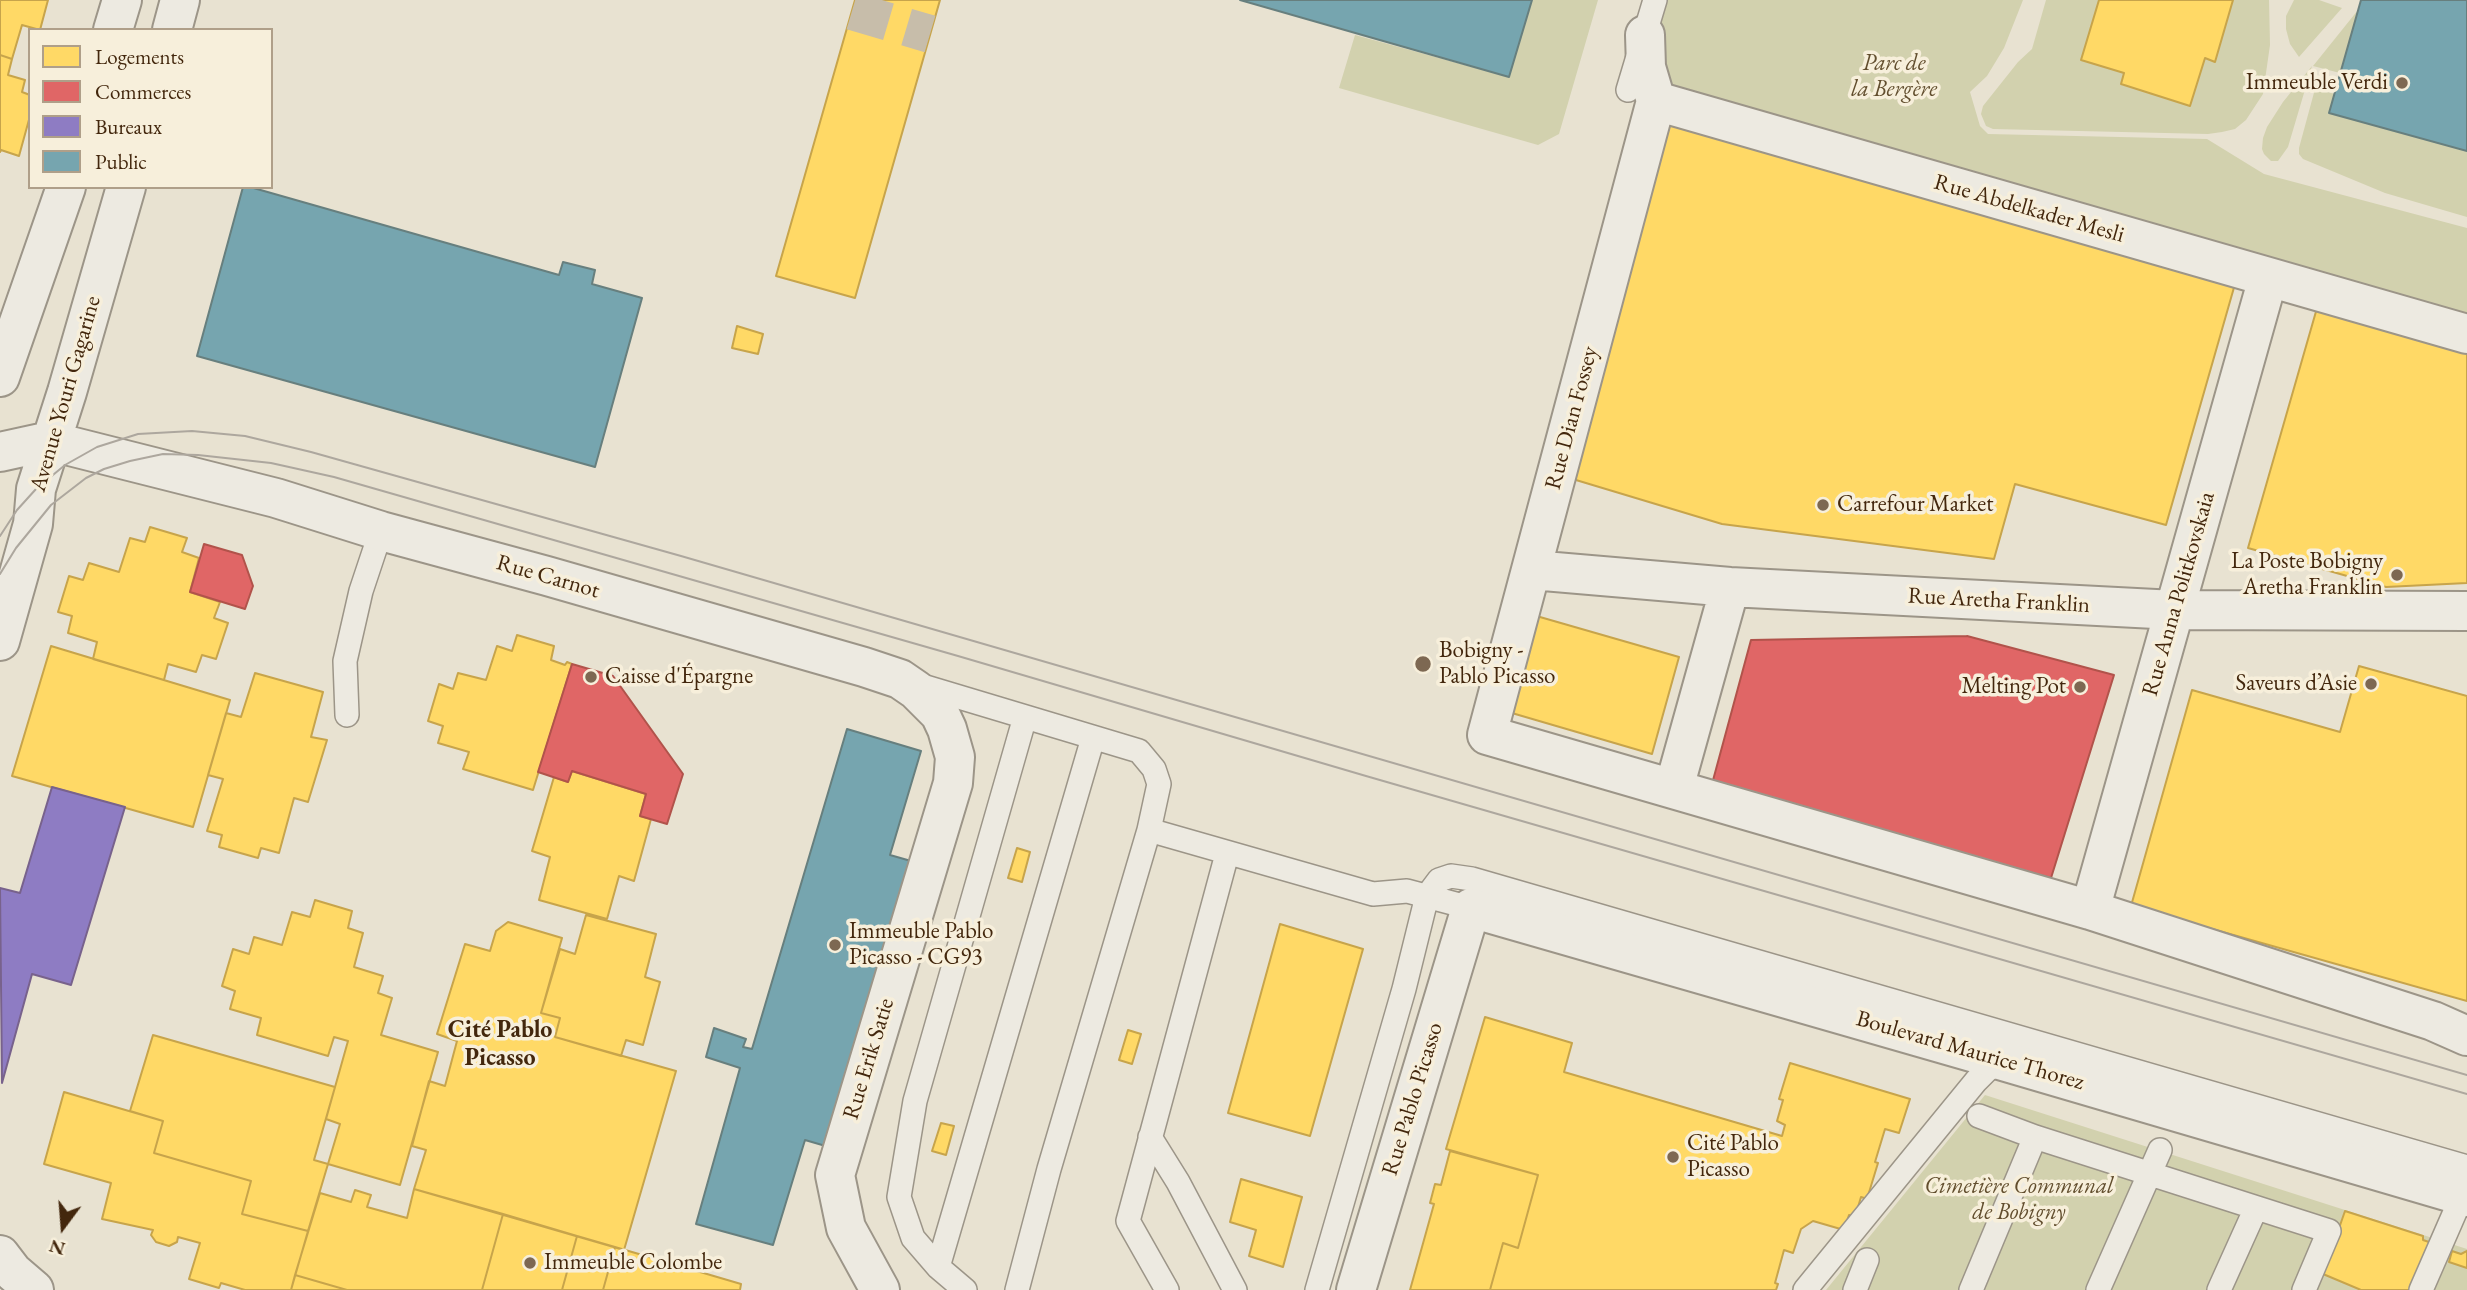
<!DOCTYPE html>
<html>
<head>
<meta charset="utf-8">
<style>
	body { margin:0 }
	#map { position:relative; width:2467px; height:1290px; overflow:hidden; background:#e8e2d1; font-family:"EB Garamond",serif }
	canvas { display:block }
	.legend { position:absolute; left:28px; top:28px; width:245px; height:161px; box-sizing:border-box; background:#f7efdb; border:2px solid #af9f89; margin:0; padding:9px 12px; list-style:none; font-size:21px; color:#43270d }
	.legend li { display:flex; align-items:center; gap:14px; height:35px }
	.legend b { width:35px; border:2px solid #af9f89 }
	.north { position:absolute; left:28px; top:1192px; width:70px; height:70px; -webkit-text-stroke:5px #f7efdb; paint-order:stroke; rotate:196deg; font-size:19px; font-weight:700; line-height:28px; text-align:center; color:#43270d }
	.north::after { content:''; display:block; margin:auto; width:24px; height:32px; background:#43270d; clip-path:polygon(50% 0,100% 100%,50% 72%,0 100%) }
</style>
</head>
<body>
<div id="map">
<canvas width="2467" height="1290"></canvas>
<ul class="legend">
<li><b style="height:19px;background:#ffd966"></b>Logements</li>
<li><b style="height:19px;background:#e06666"></b>Commerces</li>
<li><b style="height:19px;background:#8e7cc3"></b>Bureaux</li>
<li><b style="height:19px;background:#76a5af"></b>Public</li>
</ul>
<div class="north">N</div>
</div>
<script>
const context = document.querySelector('canvas').getContext('2d');
context.lineJoin = 'round';
function fill(path, color) { context.fillStyle = color; context.fill(path, 'evenodd'); }
const toPath = rows => new Path2D(rows.map(r => 'M' + r).join(''));
function stroke(path, color, width, dash) { context.strokeStyle = color; context.lineWidth = width; context.lineCap = dash ? 'butt' : 'round'; context.setLineDash(dash || []); context.stroke(path); }
function drawText(font, color, halo, rows, align = 'center') {
  context.font = font + ' "EB Garamond",serif'; context.lineWidth = 7; context.setLineDash([]); context.textBaseline = 'middle'; context.strokeStyle = halo; context.fillStyle = color; for (const [text, x, y, turn = 0] of rows) {
    context.save(); context.translate(x, y); context.rotate((+turn || 0) * Math.PI / 180); context.textAlign = isNaN(turn) ? turn : align; if (halo) context.strokeText(text, 0, 0); context.fillText(text, 0, 0); context.restore();
  }
}
fill(toPath([
	[1532,0,1598,0,1559,134,1538,145,1339,88,1355,35,1509,77],
	[1666,0,2023,0,2004,48,1987,76,1970,92,1980,126,1988,134,2207,139,2264,174,2467,228,2467,321,1673,87,1661,71,1656,34],
	[2046,0,2099,0,2081,60,2124,73,2122,85,2190,105,2205,58,2215,61,2233,0,2269,0,2270,45,2263,94,2246,120,2235,129,2222,132,2208,134,1993,129,1986,126,1981,114,1983,106,2018,62,2032,49],
	[2294,0,2319,0,2342,8,2299,57,2290,44,2286,29,2286,16],
	[2358,10,2340,73,2313,66],
	[2312,66,2288,147,2278,161,2271,161,2264,154,2262,149,2263,138,2267,127,2283,102],
	[2315,89,2335,94,2330,113,2467,151,2467,217,2385,193,2303,159,2299,154,2299,148],
	[1985,1095,2467,1249,2467,1290,1826,1290]
]), '#d2d1ae');
const homes = toPath([
	[0,0,48,0,40,30,22,25,12,59,0,55,0,0],
	[855,0,940,0,855,298,776,276,855,0],
	[2099,0,2233,0,2215,62,2205,58,2190,106,2121,84,2124,73,2081,60,2099,0],
	[0,55,12,59,8,75,25,80,22,92,30,95,30,116,19,156,1,150,0,152,0,55],
	[1670,116,2235,284,2166,525,2015,484,1994,559,1722,524,1566,477,1670,116],
	[2317,308,2467,350,2467,583,2386,587,2248,548,2317,308],
	[737,326,763,334,758,354,732,348,737,326],
	[150,527,187,538,182,552,199,558,190,592,220,602,214,618,228,623,216,659,202,655,196,672,168,664,164,680,93,659,97,642,68,633,72,616,58,612,69,576,83,580,89,563,119,572,130,538,145,542,150,527],
	[1533,615,1679,657,1652,754,1505,711,1533,615],
	[517,635,554,646,551,660,565,665,567,662,572,664,533,790,463,769,469,752,438,743,443,726,428,721,439,684,453,689,458,673,486,680,497,646,512,651,517,635],
	[51,646,230,700,193,827,12,776,51,646],
	[2359,666,2467,696,2467,1001,2131,906,2192,690,2340,732,2359,666],
	[255,673,323,692,311,737,327,740,308,802,294,798,279,853,261,848,258,858,219,847,222,835,207,831,223,779,208,775,226,713,241,717,255,673],
	[572,771,646,794,640,816,651,819,634,881,619,876,607,919,539,900,550,857,532,851,554,777,568,782,572,771],
	[1017,848,1030,852,1022,882,1008,878,1017,848],
	[315,900,352,911,348,928,363,933,354,967,383,976,378,993,392,998,381,1035,438,1052,400,1185,328,1164,340,1124,326,1119,348,1041,334,1037,328,1056,257,1035,261,1018,230,1009,235,991,222,986,233,949,249,954,254,937,282,945,292,912,310,917,315,900],
	[586,915,656,934,645,977,660,982,643,1045,626,1040,621,1056,555,1037,560,1018,541,1013,560,949,575,954,586,915],
	[508,922,562,938,541,1013,560,1018,555,1037,676,1071,624,1250,414,1189,426,1150,412,1146,429,1081,445,1086,457,1041,437,1034,465,944,490,951,496,931,508,922],
	[1280,924,1363,949,1310,1136,1228,1113,1280,924],
	[1485,1017,1572,1043,1564,1072,1782,1136,1785,1125,1777,1121,1783,1100,1779,1099,1790,1063,1910,1099,1899,1133,1885,1129,1875,1162,1878,1163,1867,1199,1861,1197,1855,1217,1849,1215,1844,1230,1813,1221,1801,1229,1793,1253,1784,1250,1775,1283,1778,1284,1776,1290,1490,1290,1503,1243,1518,1248,1538,1175,1446,1149,1485,1017],
	[1128,1030,1141,1034,1132,1064,1119,1060,1128,1030],
	[153,1035,335,1087,314,1160,328,1164,308,1231,242,1214,251,1181,154,1153,163,1121,130,1111,153,1035],
	[64,1092,163,1121,154,1153,251,1181,242,1214,308,1231,291,1290,245,1290,221,1283,219,1288,189,1279,200,1243,178,1237,177,1242,169,1246,156,1242,151,1235,153,1230,102,1219,111,1183,44,1164,64,1092],
	[941,1123,954,1126,946,1155,932,1151,941,1123],
	[1450,1151,1538,1175,1518,1248,1503,1243,1490,1290,1410,1290,1434,1204,1430,1203,1435,1184,1441,1185,1450,1151],
	[1241,1179,1302,1197,1283,1267,1249,1256,1256,1230,1230,1222,1241,1179],
	[414,1189,503,1214,482,1290,347,1290,295,1275,320,1193,351,1202,355,1190,371,1195,367,1207,407,1218,414,1189],
	[2345,1211,2423,1236,2423,1240,2432,1243,2413,1290,2361,1290,2323,1274,2345,1211],
	[503,1214,577,1236,562,1290,482,1290,503,1214],
	[577,1236,615,1247,603,1290,562,1290,577,1236],
	[615,1247,741,1284,740,1290,603,1290,615,1247],
	[2452,1251,2461,1254,2467,1251,2467,1268,2449,1262,2452,1251],
	[295,1275,347,1290,291,1290,295,1275]
]);
fill(homes, '#ffd966');
stroke(homes, '#c7a44b', 2);
const shops = toPath([
	[204,544,242,555,253,586,245,609,190,592,204,544],
	[1967,636,2114,675,2051,878,1712,784,1751,640,1967,636],
	[572,664,613,676,683,774,667,824,640,816,646,794,572,771,568,782,538,772,572,664]
]);
fill(shops, '#e06666');
stroke(shops, '#b1534b', 2);
const offices = toPath([
	[52,787,125,807,71,985,32,974,2,1083,0,888,20,893,52,787]
]);
fill(offices, '#8e7cc3');
stroke(offices, '#78628c', 2);
const public = toPath([
	[1240,0,1532,0,1509,77,1240,0],
	[2361,0,2467,0,2467,151,2329,113,2361,0],
	[243,187,250,187,559,275,563,262,595,270,592,284,642,298,595,467,197,356,243,187],
	[847,729,921,751,890,855,911,861,829,1147,805,1140,773,1245,696,1224,740,1068,706,1057,714,1028,746,1039,743,1047,752,1049,847,729]
]);
fill(public, '#76a5af');
stroke(public, '#677f7e', 2);
stroke(toPath([
	[852,11,930,34]
]), '#c7bdaa', 38, [38, 19]);
const lane = toPath([
	[1628,90,1655,0],
	[919,685,1139,751,1154,769,1159,784,1149,830,1049,1169,1017,1290],
	[347,715,345,661,361,591,381,531],
	[1149,830,1373,894,1407,891,1471,908],
	[1979,1116,2035,1137,2329,1231,2304,1290],
	[1150,1137,1178,1182,1235,1290],
	[938,1267,1093,738],
	[965,1290,938,1267,913,1238,899,1197,915,1101,1025,717],
	[1167,1290,1128,1221,1227,854],
	[1317,1290,1404,989,1427,896,1439,880,1451,876,1472,879,2467,1167],
	[1805,1290,1976,1081,1987,1070,2003,1061],
	[1855,1290,1867,1260],
	[1971,1290,2035,1137],
	[2098,1290,2160,1150],
	[2219,1290,2256,1208],
	[2421,1290,2462,1196]
]);
const street = toPath([
	[113,30,122,0],
	[172,30,180,0],
	[1645,35,1646,67,1656,101,2467,334],
	[1656,101,1487,735,2090,910,2433,1021,2467,1036],
	[0,377,66,187],
	[0,452,50,441,276,498,381,531,547,576,864,667,900,679,916,690,940,714,947,729,955,757,953,783,835,1175,846,1228,880,1290],
	[1532,570,1730,587,2175,610,2467,611],
	[0,641,33,524,36,489,67,392,126,187],
	[1674,788,1730,587],
	[2090,910,2268,278],
	[0,1255,13,1272,34,1290],
	[1356,1290,1471,908,2003,1061,2467,1197]
]);
stroke(lane, '#9c9588', 26);
stroke(street, '#9c9588', 42);
stroke(lane, '#edeae1', 23);
stroke(street, '#edeae1', 38);
stroke(toPath([
	[0,536,17,510,36,489,65,465,97,447,138,434,192,431,245,436,311,452,681,556,2467,1075],
	[0,574,16,548,51,505,86,478,104,469,130,461,163,454,198,455,271,463,334,477,958,656,1366,776,2467,1094]
]), '#ada79e', 2);
for (const [x, y, r, color] of [
	[2402,83,7,"#7d6852"],
	[1823,505,7,"#7d6852"],
	[2397,575,7,"#7d6852"],
	[1423,664,9,"#7d6852"],
	[591,677,7,"#7d6852"],
	[2371,684,7,"#7d6852"],
	[2080,687,7,"#7d6852"],
	[835,945,7,"#7d6852"],
	[1673,1157,7,"#7d6852"],
	[530,1263,7,"#7d6852"]
]) { const dot = new Path2D(); dot.arc(x, y, r, 0, 2 * Math.PI); context.fillStyle = color; context.fill(dot); stroke(dot, '#f7efdb', 2.5); }
drawText('italic 23px', '#624e2e', '#f7efdb', [
	["Parc de",1894,64],
	["la Bergère",1894,90],
	["Cimetière Communal",2019,1187],
	["de Bobigny",2019,1213]
]);
drawText('23px', '#43270d', '#f7efdb', [
	["Immeuble Verdi",2388,83,"right"],
	["Carrefour Market",1837,505],
	["La Poste Bobigny",2383,562,"right"],
	["Aretha Franklin",2383,588,"right"],
	["Bobigny -",1439,651],
	["Pablo Picasso",1439,677],
	["Caisse d'Épargne",605,677],
	["Saveurs d’Asie",2357,684,"right"],
	["Melting Pot",2066,687,"right"],
	["Immeuble Pablo",849,932],
	["Picasso - CG93",849,958],
	["Cité Pablo",1687,1144],
	["Picasso",1687,1170],
	["Immeuble Colombe",544,1263]
], 'left');
drawText('23px', '#43270d', '#f7efdb', [
	["Rue Abdelkader Mesli",2029,209,16],
	["Avenue Youri Gagarine",66,394,-74],
	["Rue Dian Fossey",1572,418,-75],
	["Rue Carnot",548,577,16],
	["Rue Anna Politkovskaia",2179,594,-74],
	["Rue Aretha Franklin",1999,601,3],
	["Boulevard Maurice Thorez",1970,1051,16],
	["Rue Erik Satie",869,1059,-73],
	["Rue Pablo Picasso",1413,1099,-73]
]);
drawText('bold 24px', '#43270d', '#f7efdb', [
	["Cité Pablo",500,1030],
	["Picasso",500,1058]
]);
</script>
</body>
</html>
